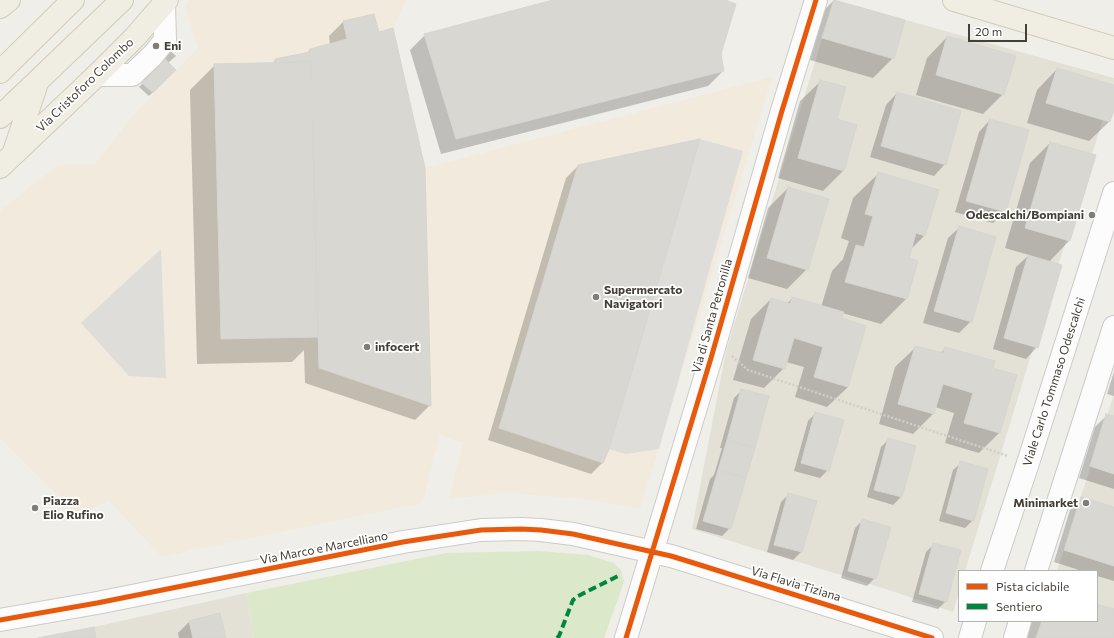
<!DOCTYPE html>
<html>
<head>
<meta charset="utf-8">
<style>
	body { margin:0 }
	#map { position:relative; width:1114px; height:638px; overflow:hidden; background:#efeee9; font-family:Commissioner,sans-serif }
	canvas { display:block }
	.legend { position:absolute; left:958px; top:570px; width:140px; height:52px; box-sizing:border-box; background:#fff; border:1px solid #b5b3ae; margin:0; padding:5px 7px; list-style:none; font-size:12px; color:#454035 }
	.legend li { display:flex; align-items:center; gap:8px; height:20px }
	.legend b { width:20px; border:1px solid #b5b3ae }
	.scale { position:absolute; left:968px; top:24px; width:59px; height:18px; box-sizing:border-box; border:2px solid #454035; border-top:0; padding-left:5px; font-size:12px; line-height:14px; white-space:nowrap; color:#454035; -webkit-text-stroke:3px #fff; paint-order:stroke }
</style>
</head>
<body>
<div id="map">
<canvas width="1114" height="638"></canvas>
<ul class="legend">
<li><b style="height:5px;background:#e8590c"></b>Pista ciclabile</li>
<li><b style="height:5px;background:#00873e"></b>Sentiero</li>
</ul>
<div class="scale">20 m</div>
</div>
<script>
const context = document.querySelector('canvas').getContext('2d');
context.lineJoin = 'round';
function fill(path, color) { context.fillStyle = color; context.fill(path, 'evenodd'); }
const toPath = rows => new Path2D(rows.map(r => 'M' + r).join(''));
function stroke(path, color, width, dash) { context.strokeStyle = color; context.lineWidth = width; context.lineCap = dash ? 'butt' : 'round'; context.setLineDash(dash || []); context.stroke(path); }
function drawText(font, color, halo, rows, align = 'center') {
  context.font = font + ' Commissioner,sans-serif'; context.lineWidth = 3.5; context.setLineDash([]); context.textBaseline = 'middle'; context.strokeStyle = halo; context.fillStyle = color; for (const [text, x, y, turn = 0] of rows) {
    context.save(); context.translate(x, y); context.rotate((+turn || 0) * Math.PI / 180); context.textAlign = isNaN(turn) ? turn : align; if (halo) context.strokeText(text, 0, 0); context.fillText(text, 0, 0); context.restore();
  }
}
fill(toPath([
	[834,0,1114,78,1114,83,965,571,959,571,959,592,953,612,892,591,692,529,726,351],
	[1114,394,1114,638,1036,638,1042,621,1097,621,1097,571,1057,571],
	[246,593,253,638,38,638,94,627]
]), '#e3e0d6');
fill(toPath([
	[190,0,406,0,393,28,425,168,772,77,640,509,576,498,507,493,449,499,463,443,440,435,422,503,198,549,162,557,108,500,79,516,0,438,0,211,58,165,95,164,132,117,198,48,185,6]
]), '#f2eadc');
fill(toPath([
	[538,551,588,555,614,563,621,570,624,582,604,638,253,638,246,593,446,553]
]), '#dbe9ca');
fill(toPath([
	[700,139,743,151,659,449,626,454,609,449],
	[161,249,166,378,129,376,81,323]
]), '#deddd9');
fill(toPath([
	[557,0,722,0,720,54,723,71,708,86,441,154,410,50,425,35],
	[834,0,893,58,873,78,803,58,814,21],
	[344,21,430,405,415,420,305,383,304,350,292,362,197,364,190,90,215,65,272,64,276,60,306,54,310,50,330,44,329,36],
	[155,37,176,56,168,63,175,70,149,96,139,87,145,81,128,65],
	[947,37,1003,94,983,114,916,95,927,58],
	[1057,69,1114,86,1114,106,1110,121,1089,141,1027,123,1037,90],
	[821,81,835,120,856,126,843,171,823,191,778,178,800,101],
	[897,93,945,164,934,176,870,157,886,105],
	[990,120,1028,131,1005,212,993,223,955,212,979,132],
	[1050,143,1094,156,1069,241,1049,262,1037,347,1026,359,993,349,1016,267,1029,255,1005,248,1030,163],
	[578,166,603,462,591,474,488,440,566,178],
	[878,174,925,235,910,250,907,259,917,261,906,299,881,324,842,313,841,319,848,387,827,407,795,397,804,367,786,362,784,368,764,388,733,380,751,319,771,299,787,304,792,298,821,307,832,271,843,259,849,241,841,238,853,198],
	[788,188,807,269,787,289,748,278,768,208],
	[960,227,971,321,959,333,923,323,948,238],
	[916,347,940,354,945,348,991,368,1016,376,999,433,979,453,945,443,954,413,935,407,933,414,913,434,879,424,895,367],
	[1114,372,1114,396,1107,394],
	[742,390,730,528,722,536,696,529,710,479,714,475,722,448,720,448,734,398],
	[816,413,828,470,820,478,794,471,808,421],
	[1107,415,1114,417,1114,489,1079,478,1095,427],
	[889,439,915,447,901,497,893,505,867,497,881,447],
	[961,463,973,520,965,528,939,521,953,470],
	[789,494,815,502,801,552,793,560,767,552,781,502],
	[1082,498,1114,508,1114,581,1097,576,1097,571,1082,571,1054,562,1070,510],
	[863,520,875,578,867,586,841,578,855,528],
	[934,544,946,601,938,609,912,602,926,552],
	[1097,605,1114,610,1114,638,1027,638,1032,621,1097,621],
	[189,622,225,638,179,638,178,633]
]), '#0003');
const building = toPath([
	[553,0,725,0,736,4,721,54,724,71,456,139,424,34,553,0],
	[834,0,905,20,894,59,822,38,834,0],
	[374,14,379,32,393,28,425,168,431,406,319,368,311,62,275,63,275,59,310,52,310,49,347,39,343,21,374,14],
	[947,36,1016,56,1004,95,936,75,947,36],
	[165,59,176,70,153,93,142,83,165,59],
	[311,62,318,337,221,339,214,64,311,62],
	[1057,68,1114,85,1114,110,1110,122,1046,103,1057,68],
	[820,80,846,87,837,119,857,125,844,171,798,158,820,80],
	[897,92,961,111,946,165,881,146,897,92],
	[990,119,1029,130,1006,212,966,201,990,119],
	[700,139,609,449,603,463,499,428,578,165,700,139],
	[1050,142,1096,155,1070,241,1025,228,1050,142],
	[878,172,939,190,925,236,916,233,909,258,918,261,907,299,845,282,856,245,864,247,873,216,865,214,878,172],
	[788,187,829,199,808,270,767,258,788,187],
	[959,226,996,237,972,322,934,311,959,226],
	[1028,255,1062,265,1038,348,1004,338,1028,255],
	[792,297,844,312,842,318,866,326,848,387,814,377,823,347,794,338,785,369,753,360,771,298,790,304,792,297],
	[915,346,943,353,945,347,995,361,993,368,1017,375,1000,433,964,423,973,393,943,384,934,414,898,404,915,346],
	[741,389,769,396,755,448,727,440,741,389],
	[815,412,844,420,829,471,801,463,815,412],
	[1106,414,1114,416,1114,474,1090,466,1106,414],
	[888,438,916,446,902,497,874,490,888,438],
	[727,440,755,448,746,478,718,470,727,440],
	[960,461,988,469,974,521,946,513,960,461],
	[718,470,746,478,731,529,703,521,718,470],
	[788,493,817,501,802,552,774,545,788,493],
	[1081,497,1114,507,1114,566,1064,550,1081,497],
	[862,519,891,527,876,579,848,571,862,519],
	[933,543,961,550,947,602,919,594,933,543],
	[1097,604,1114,609,1114,638,1036,638,1042,621,1097,621,1097,604],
	[220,613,226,638,193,638,189,621,220,613],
	[94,627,96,638,87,638,87,637,80,638,38,638,94,627]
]);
fill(building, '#d9d7d1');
stroke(building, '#d7d5cf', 1);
const minor = toPath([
	[97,75,132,75,153,55,165,40,164,4],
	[992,571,1028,463,1114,193],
	[1036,571,1114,327],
	[0,620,97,603,403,542,481,530,521,529,541,530,573,534,671,556,697,564,932,638],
	[626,638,711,358,781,114,816,0],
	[970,638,975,621],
	[1015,638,1020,621]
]);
const major = toPath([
	[954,0,1114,48],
	[0,7,9,0],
	[0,72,73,0],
	[0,117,122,0],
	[14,152,36,86],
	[0,167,97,75,135,37,167,0]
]);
stroke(minor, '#cdcbc7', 24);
stroke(major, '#d1cbb7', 24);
stroke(toPath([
	[732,356,748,370,1008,456]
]), '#d0ceca', 2.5, [2, 2]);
stroke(minor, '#fdfcfc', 22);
stroke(major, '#f0ede3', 22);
stroke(toPath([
	[557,638,559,636,573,600,578,596,620,575]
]), '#00873e', 4, [8, 4]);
stroke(toPath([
	[0,620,97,603,403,542,481,530,521,529,541,530,573,534,671,556,697,564,932,638],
	[626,638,711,358,781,114,816,0]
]), '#e8590c', 5);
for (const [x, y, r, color] of [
	[156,46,4,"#807d74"],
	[1092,215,4,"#807d74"],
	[596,297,4,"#807d74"],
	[367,347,4,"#807d74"],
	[1086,503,4,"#807d74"],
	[35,508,4,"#807d74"]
]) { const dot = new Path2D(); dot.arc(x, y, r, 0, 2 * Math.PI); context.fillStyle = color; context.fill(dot); stroke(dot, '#fff', 1.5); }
drawText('bold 12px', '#454035', '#fff', [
	["Eni",164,46],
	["Odescalchi/Bompiani",1084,215,"right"],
	["Supermercato",604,290],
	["Navigatori",604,304],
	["infocert",375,347],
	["Piazza",43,501],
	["Elio Rufino",43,515],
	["Minimarket",1078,503,"right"]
], 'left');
drawText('12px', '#454035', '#fff', [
	["Via Cristoforo Colombo",85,85,-44],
	["Via di Santa Petronilla",712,316,-74],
	["Viale Carlo Tommaso Odescalchi",1054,382,-72],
	["Via Marco e Marcelliano",324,548,-11],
	["Via Flavia Tiziana",796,584,17]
]);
</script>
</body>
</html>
